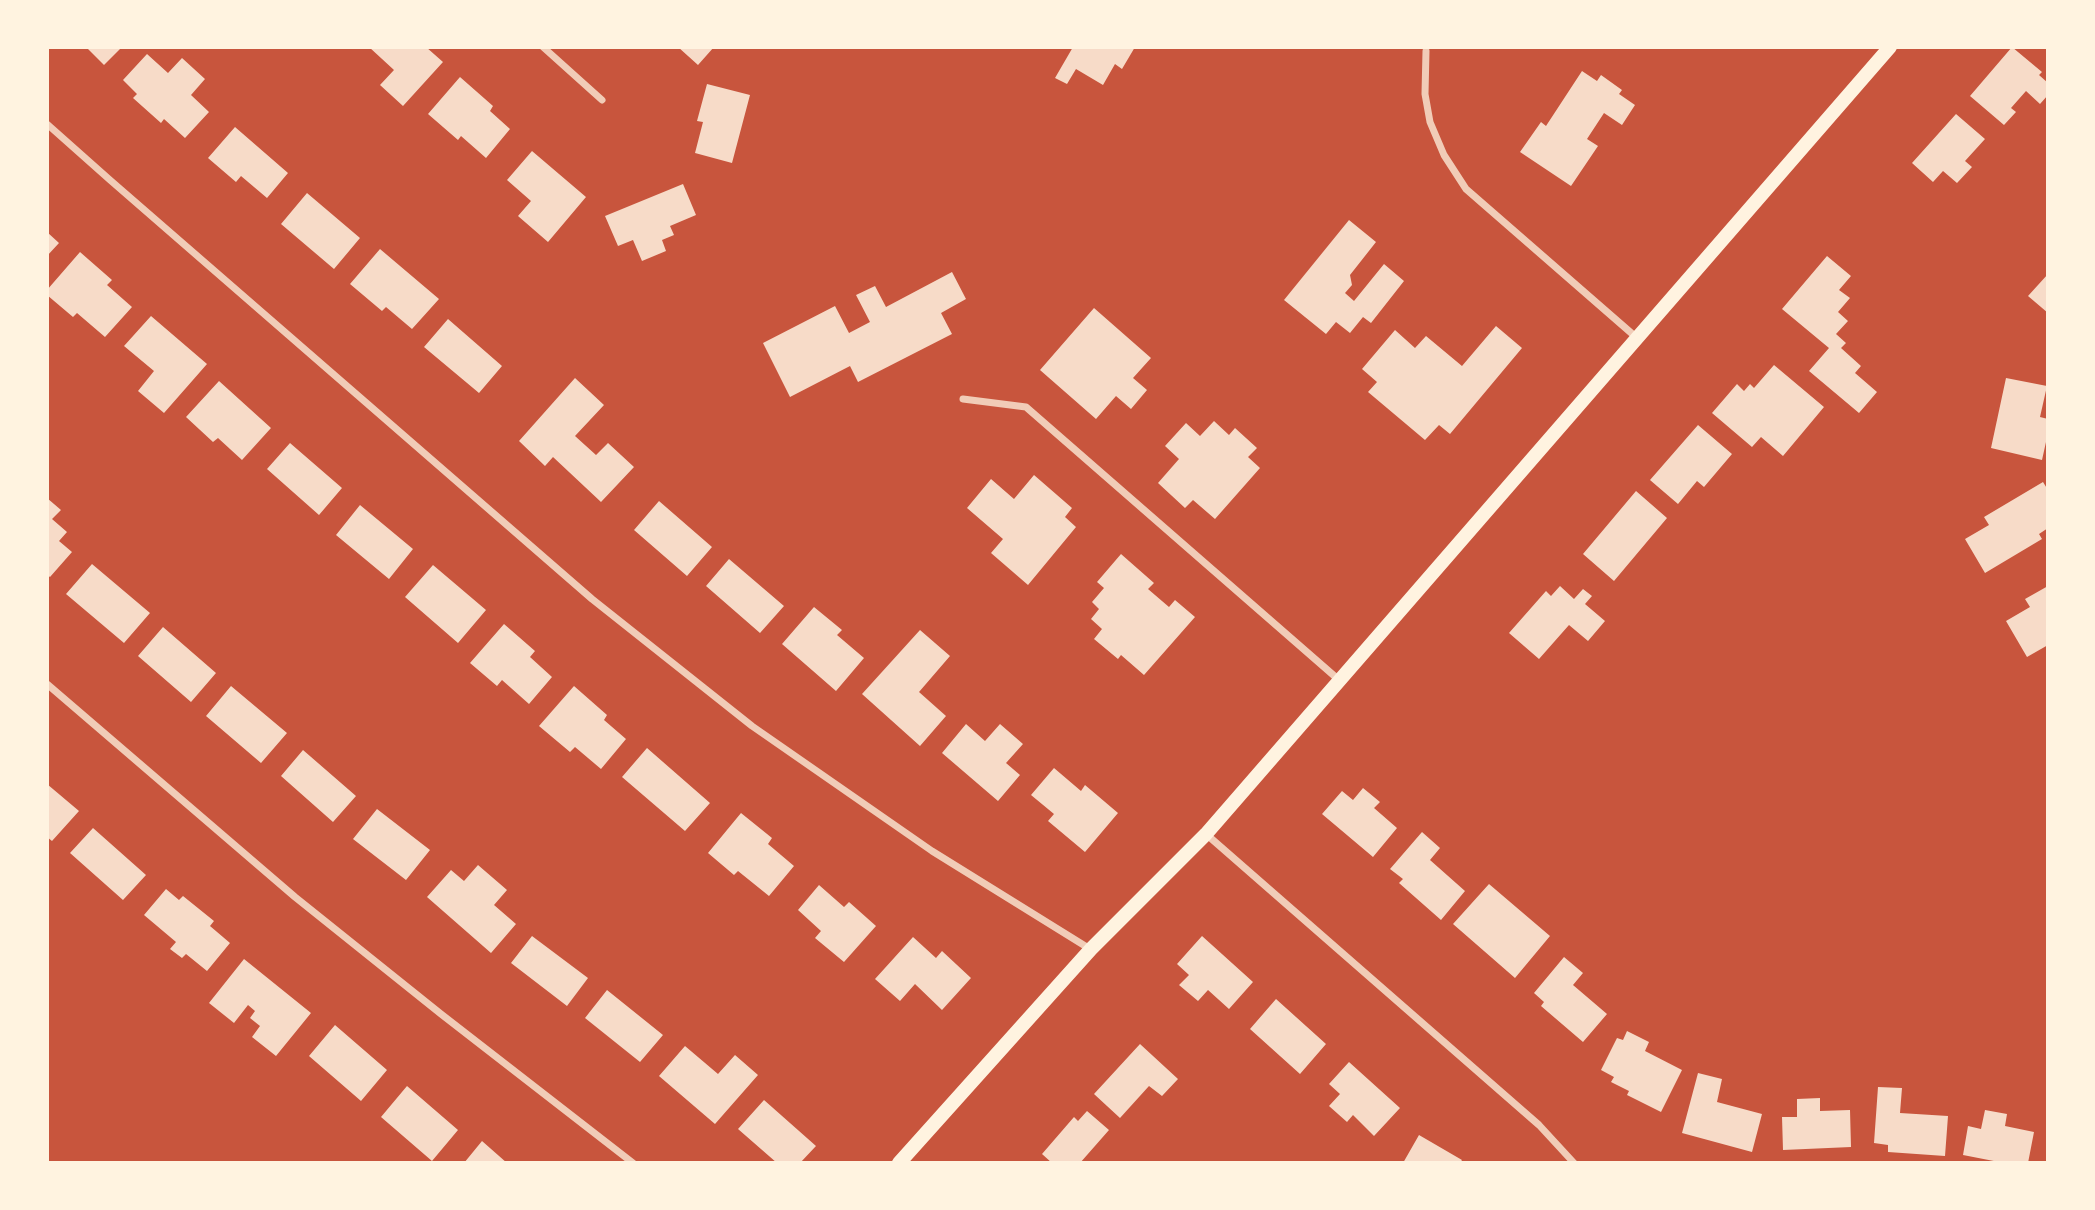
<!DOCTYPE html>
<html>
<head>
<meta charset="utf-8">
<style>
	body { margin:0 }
	#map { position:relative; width:2095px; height:1210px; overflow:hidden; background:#c8553d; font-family:"Golos Text",sans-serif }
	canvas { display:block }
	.frame { position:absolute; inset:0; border:49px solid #fff3e0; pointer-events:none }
</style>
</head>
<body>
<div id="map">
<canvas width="2095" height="1210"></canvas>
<div class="frame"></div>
</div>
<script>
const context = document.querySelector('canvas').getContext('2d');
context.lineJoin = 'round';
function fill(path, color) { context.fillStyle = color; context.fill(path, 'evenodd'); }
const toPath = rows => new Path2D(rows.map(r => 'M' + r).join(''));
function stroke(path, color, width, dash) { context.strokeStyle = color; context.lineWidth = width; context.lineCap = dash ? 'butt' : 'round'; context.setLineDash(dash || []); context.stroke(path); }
fill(toPath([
	[86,47,122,47,104,65],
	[369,47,426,47,443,62,403,106,380,85,394,70],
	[678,47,714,47,698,65],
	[1073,47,1135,47,1122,69,1115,64,1103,85,1076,69,1067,84,1055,78],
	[2012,47,2042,72,2039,75,2048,83,2048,95,2040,104,2026,91,2011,108,2016,112,2004,125,1970,96],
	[147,54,168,73,182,58,205,79,191,95,209,112,185,138,164,119,161,123,133,98,137,94,123,80],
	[1582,71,1597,81,1601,75,1622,90,1619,94,1635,105,1622,125,1604,113,1587,139,1598,146,1571,186,1520,152,1541,122,1546,126],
	[460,77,493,106,490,111,510,129,486,158,461,136,458,140,428,114],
	[707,84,750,95,732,163,695,153,703,122,697,121],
	[1956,114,1985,139,1965,161,1972,167,1957,183,1943,171,1933,182,1912,163],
	[235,127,288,173,267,198,241,176,236,182,208,158],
	[532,151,586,197,548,242,518,216,531,201,507,180],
	[683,184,696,215,670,226,674,235,662,240,666,251,642,261,633,240,618,246,605,216],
	[307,193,360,238,334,269,281,224],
	[1349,220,1376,242,1350,275,1352,285,1345,293,1354,301,1384,264,1404,281,1371,323,1363,317,1350,333,1336,322,1326,334,1284,300],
	[47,232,59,243,47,256],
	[380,249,439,299,412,329,386,307,382,311,350,284],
	[80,252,112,280,107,285,132,307,105,337,77,313,73,317,47,295,47,290],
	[1827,256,1851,276,1839,290,1850,298,1838,312,1848,321,1836,334,1846,343,1841,348,1861,366,1855,373,1877,392,1859,413,1809,371,1829,348,1782,309],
	[952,272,966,299,941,313,952,334,858,382,850,366,790,397,763,343,835,306,849,333,870,322,856,295,875,286,886,307],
	[2048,274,2048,313,2028,296],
	[1094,308,1151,358,1133,378,1147,390,1131,409,1116,396,1096,419,1040,370],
	[151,316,207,364,164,413,138,391,154,371,124,346],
	[448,319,502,366,479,393,424,347],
	[1496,326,1522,348,1450,434,1439,425,1425,440,1368,392,1377,382,1362,369,1395,330,1415,348,1426,336,1462,366],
	[1774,365,1824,407,1783,456,1761,437,1752,447,1712,413,1737,384,1744,391,1750,384,1754,388],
	[575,378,604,405,575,436,596,455,608,443,634,467,601,502,553,457,545,466,519,441],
	[2006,378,2047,386,2040,417,2048,419,2048,433,2042,460,1991,448],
	[219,381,271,428,242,460,218,438,213,442,186,417],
	[1214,421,1229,435,1235,428,1257,448,1248,457,1260,468,1215,519,1193,500,1185,508,1158,483,1179,459,1165,446,1186,423,1200,436],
	[1698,425,1732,454,1704,487,1697,481,1678,504,1650,480],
	[290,443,342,488,319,515,267,469],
	[1034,475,1072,508,1065,517,1076,527,1028,585,991,553,1003,539,967,508,991,479,1014,499],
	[2043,482,2048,490,2048,528,2039,534,2042,539,1985,573,1965,539,1989,525,1984,517],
	[1636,491,1667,518,1614,581,1583,554],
	[47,498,61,510,52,519,67,532,59,541,72,552,50,577,47,575],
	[659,501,712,547,687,576,634,530],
	[360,505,413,549,389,579,336,535],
	[1121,554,1154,583,1148,589,1169,607,1175,600,1195,617,1144,675,1121,655,1118,659,1094,639,1102,629,1091,619,1099,609,1092,602,1104,588,1097,582],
	[729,559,784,606,760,633,706,586],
	[92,564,150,613,124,643,66,594],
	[433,565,486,610,458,643,405,597],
	[1560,586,1574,599,1583,589,1592,596,1585,604,1605,621,1588,641,1569,625,1539,659,1509,633,1546,591,1551,596],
	[2048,586,2048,645,2027,657,2006,621,2030,607,2025,599],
	[814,607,842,630,837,635,864,658,836,691,782,644],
	[504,624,535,651,530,657,552,677,529,704,502,680,497,686,470,663],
	[163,627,216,673,191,702,138,656],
	[920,630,950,656,919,692,946,716,920,746,862,694],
	[231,686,287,733,261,763,206,716],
	[574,686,607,715,604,720,626,739,601,769,575,747,570,752,539,726],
	[966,724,985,741,1000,724,1023,744,1006,763,1020,775,998,801,942,753],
	[647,748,710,803,685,831,622,777],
	[303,750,356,796,333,822,281,776],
	[1054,768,1081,791,1085,785,1118,813,1085,852,1048,821,1054,814,1031,795],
	[47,784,79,811,52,841,47,837],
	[1363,788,1380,802,1374,808,1397,828,1373,857,1322,814,1342,791,1353,800],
	[377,809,430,850,406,880,353,839],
	[741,813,772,838,768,844,794,866,769,896,738,871,734,875,708,853],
	[93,828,146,875,123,900,70,853],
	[1422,832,1440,848,1430,860,1465,891,1441,920,1399,883,1403,879,1390,869],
	[478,865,507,890,494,905,516,924,491,953,427,897,451,870,464,881],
	[1489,884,1550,936,1515,978,1453,924],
	[819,885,844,907,849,902,876,926,844,962,815,938,821,931,798,910],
	[166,889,179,900,183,896,214,921,210,926,230,943,207,971,186,954,182,958,170,949,176,942,144,915],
	[532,936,588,978,567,1006,511,963],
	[1202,936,1253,982,1229,1009,1208,990,1198,1001,1179,985,1189,975,1177,964],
	[913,937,936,958,942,951,971,978,942,1010,915,984,900,1001,875,979],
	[1564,957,1583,973,1573,985,1607,1014,1583,1042,1541,1006,1544,1002,1534,993],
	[244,959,311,1013,276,1056,252,1037,260,1026,250,1018,255,1011,248,1005,234,1023,209,1003],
	[607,990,663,1035,640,1062,585,1018],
	[1276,999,1326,1044,1300,1074,1250,1029],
	[335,1025,387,1070,361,1101,309,1056],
	[1627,1031,1649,1042,1645,1051,1682,1070,1661,1112,1627,1095,1629,1091,1611,1082,1614,1077,1601,1070,1617,1038,1623,1040],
	[1140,1044,1178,1079,1162,1096,1149,1086,1120,1118,1094,1094],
	[685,1046,718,1074,735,1055,758,1075,715,1124,659,1076],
	[1349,1062,1400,1108,1374,1136,1353,1115,1347,1122,1329,1106,1340,1094,1329,1084],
	[1698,1073,1722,1079,1717,1102,1762,1114,1752,1152,1682,1133],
	[407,1086,458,1130,432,1161,381,1117],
	[1878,1087,1902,1088,1900,1113,1948,1116,1945,1156,1888,1152,1888,1145,1874,1143],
	[1820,1098,1820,1111,1850,1110,1851,1147,1783,1150,1782,1117,1797,1117,1797,1099],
	[764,1100,816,1146,800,1163,777,1163,738,1129],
	[1985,1110,2007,1114,2005,1126,2034,1132,2028,1163,2004,1163,1963,1155,1968,1126,1981,1129],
	[1087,1111,1109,1130,1080,1163,1052,1163,1042,1154,1074,1117,1078,1121],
	[1419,1135,1462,1160,1460,1163,1403,1163],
	[482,1141,507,1163,464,1163]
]), '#f7dbc8');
stroke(toPath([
	[543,47,602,100],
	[1426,51,1425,94,1430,122,1444,155,1466,189,1637,338],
	[47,124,110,180,592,599,752,726,932,851,1090,949],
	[963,399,1026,407,1339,680],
	[47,684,295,897,441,1014,633,1163],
	[1206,834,1539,1125,1574,1163]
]), '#f1ccb7', 7);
stroke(toPath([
	[899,1163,1091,949,1206,834,1890,47]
]), '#fff3e0', 14);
</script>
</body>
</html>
